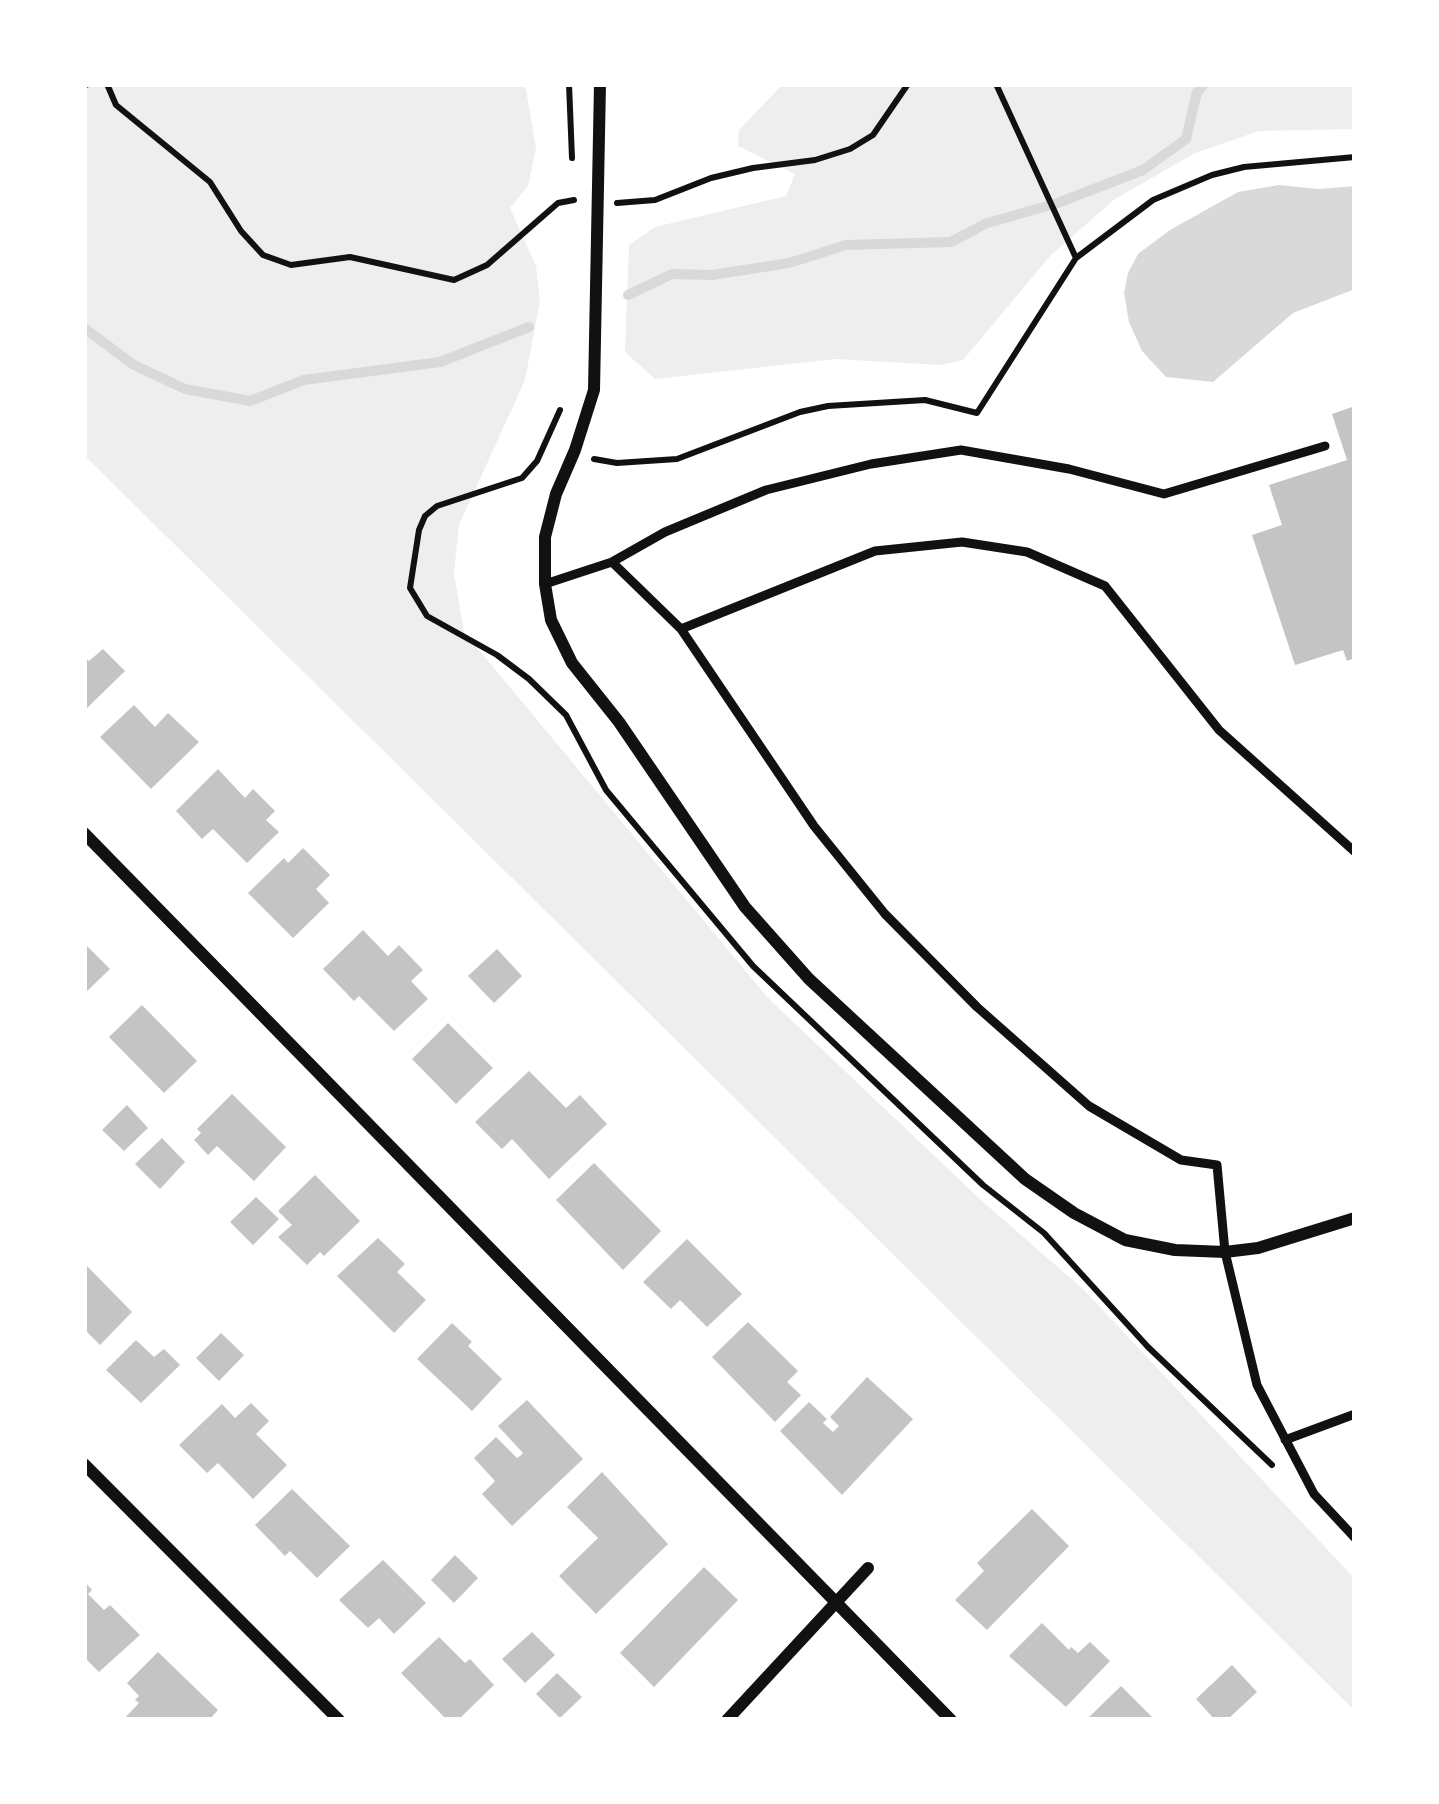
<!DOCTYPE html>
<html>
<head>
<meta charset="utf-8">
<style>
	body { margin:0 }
	#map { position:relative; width:1439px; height:1804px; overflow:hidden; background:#fff; font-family:"Space Grotesk",sans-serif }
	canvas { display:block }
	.frame { position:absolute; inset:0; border:87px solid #fff; pointer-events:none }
</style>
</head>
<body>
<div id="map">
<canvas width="1439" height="1804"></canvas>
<div class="frame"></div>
</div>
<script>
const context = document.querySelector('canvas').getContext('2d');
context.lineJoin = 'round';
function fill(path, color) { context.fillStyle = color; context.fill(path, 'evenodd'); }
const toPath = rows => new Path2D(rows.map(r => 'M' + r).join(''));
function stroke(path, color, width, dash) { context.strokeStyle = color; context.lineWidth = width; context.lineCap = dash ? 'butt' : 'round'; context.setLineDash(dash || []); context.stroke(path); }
fill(toPath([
	[84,84,525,84,536,148,528,186,510,208,536,266,540,301,525,380,459,525,454,573,464,632,769,999,983,1202,1083,1289,1355,1579,1355,1711,84,455],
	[783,84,1355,84,1355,129,1259,131,1195,153,1115,199,1051,255,963,360,940,365,835,359,655,379,625,352,629,245,655,227,786,196,795,174,738,146,739,130]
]), '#eee');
fill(toPath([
	[1279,185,1319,189,1355,186,1355,289,1293,313,1213,382,1166,377,1142,351,1129,322,1124,293,1128,273,1138,254,1170,230,1238,192]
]), '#d9d9d9');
stroke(toPath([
	[628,295,672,274,712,275,789,263,846,245,951,242,987,223,1055,204,1143,170,1186,139,1197,92,1204,84],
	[84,328,134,365,185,389,250,401,304,380,440,362,529,327]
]), '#d9d9d9', 10);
fill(toPath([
	[1355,406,1355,658,1347,661,1343,650,1295,665,1252,535,1282,525,1269,485,1347,460,1332,414],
	[103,649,125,671,84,711,84,656,89,661],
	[134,705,155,727,168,713,199,742,151,789,100,737],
	[218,769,245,798,253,789,275,811,266,820,279,832,247,863,213,829,202,839,176,811],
	[303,848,330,875,316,889,329,903,293,938,248,893,284,858,288,863],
	[363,930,388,956,399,945,423,970,411,981,428,999,394,1031,359,996,354,1001,323,969],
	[84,943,110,969,84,994],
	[497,949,522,976,494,1003,468,976],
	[142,1005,197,1061,164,1093,109,1037],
	[448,1023,493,1068,456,1104,412,1059],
	[529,1071,566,1108,580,1095,607,1124,549,1179,512,1139,502,1149,475,1122],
	[232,1094,286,1147,254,1181,217,1146,208,1155,194,1140,201,1133,197,1129],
	[127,1105,148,1128,124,1151,102,1130],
	[162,1138,185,1162,160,1189,135,1164],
	[594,1163,661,1231,623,1270,556,1200],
	[315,1175,360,1221,324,1256,320,1252,307,1265,278,1237,292,1225,278,1211],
	[256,1197,279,1219,253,1245,230,1222],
	[378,1238,405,1264,397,1272,426,1300,394,1333,337,1276],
	[687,1239,742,1294,707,1327,680,1300,671,1309,643,1282],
	[84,1263,132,1312,100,1345,84,1329],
	[748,1322,798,1371,787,1382,801,1395,775,1422,712,1357],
	[452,1323,472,1342,468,1346,502,1379,472,1411,417,1359],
	[221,1333,244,1355,219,1381,196,1358],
	[136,1340,154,1357,164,1349,180,1365,141,1403,106,1370],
	[867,1377,913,1419,842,1495,780,1431,809,1402,827,1419,823,1423,833,1432,839,1426,830,1417],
	[527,1400,583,1459,512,1526,482,1494,495,1481,474,1458,496,1437,517,1458,520,1456,523,1453,498,1426],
	[251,1403,269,1421,256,1434,287,1465,253,1499,218,1463,207,1473,179,1445,222,1404,235,1418],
	[602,1472,668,1544,596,1614,559,1576,598,1538,567,1507],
	[292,1489,350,1546,317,1578,290,1551,285,1556,255,1525],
	[1032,1509,1069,1546,987,1630,955,1600,984,1571,977,1563],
	[455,1555,478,1578,454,1603,431,1580],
	[383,1560,426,1603,394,1634,379,1618,368,1628,339,1600],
	[704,1567,738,1600,654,1687,620,1653],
	[84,1581,92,1590,88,1594,104,1610,110,1605,140,1635,99,1672,84,1657],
	[1042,1623,1069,1650,1071,1647,1078,1653,1090,1642,1110,1661,1066,1707,1009,1656],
	[532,1632,555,1655,525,1683,502,1659],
	[439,1637,465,1663,470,1659,494,1685,458,1720,447,1720,401,1673],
	[158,1652,218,1710,209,1720,123,1720,139,1703,135,1700,139,1696,127,1683],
	[1232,1665,1257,1692,1227,1720,1215,1720,1196,1699],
	[557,1673,582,1697,560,1718,536,1694],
	[1121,1686,1155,1720,1086,1720]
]), '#c4c4c4');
stroke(toPath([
	[107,84,116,105,210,182,241,231,263,255,291,265,350,257,454,280,487,265,558,203,574,200],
	[569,84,572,158],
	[996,84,1076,258],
	[84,86,88,84],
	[617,203,655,200,711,178,753,168,815,160,850,149,873,135,908,84],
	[560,410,537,461,522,478,437,506,425,516,419,530,410,588,427,616,497,655,529,679,566,715,606,790,753,966,983,1185,1044,1233,1148,1347,1272,1465],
	[594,459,617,463,677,459,800,412,828,406,925,400,977,413,1076,258,1153,200,1212,175,1244,167,1355,157]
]), '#111', 6);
stroke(toPath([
	[612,562,681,629,814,826,885,914,977,1007,1089,1106,1181,1160,1217,1165,1225,1252,1257,1385,1314,1494,1355,1538],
	[545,584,612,562,665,532,766,490,871,464,961,450,1069,469,1164,494,1325,446],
	[681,629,875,551,962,542,1027,552,1105,586,1219,730,1355,852],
	[1285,1440,1355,1414]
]), '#111', 9);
stroke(toPath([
	[600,84,594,390,575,450,556,494,545,537,545,584,551,620,572,663,619,722,745,907,809,979,1025,1179,1074,1213,1125,1240,1175,1250,1225,1252,1258,1248,1355,1218],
	[84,833,951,1720],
	[84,1464,339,1720],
	[727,1720,868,1568]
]), '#111', 12);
</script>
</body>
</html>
